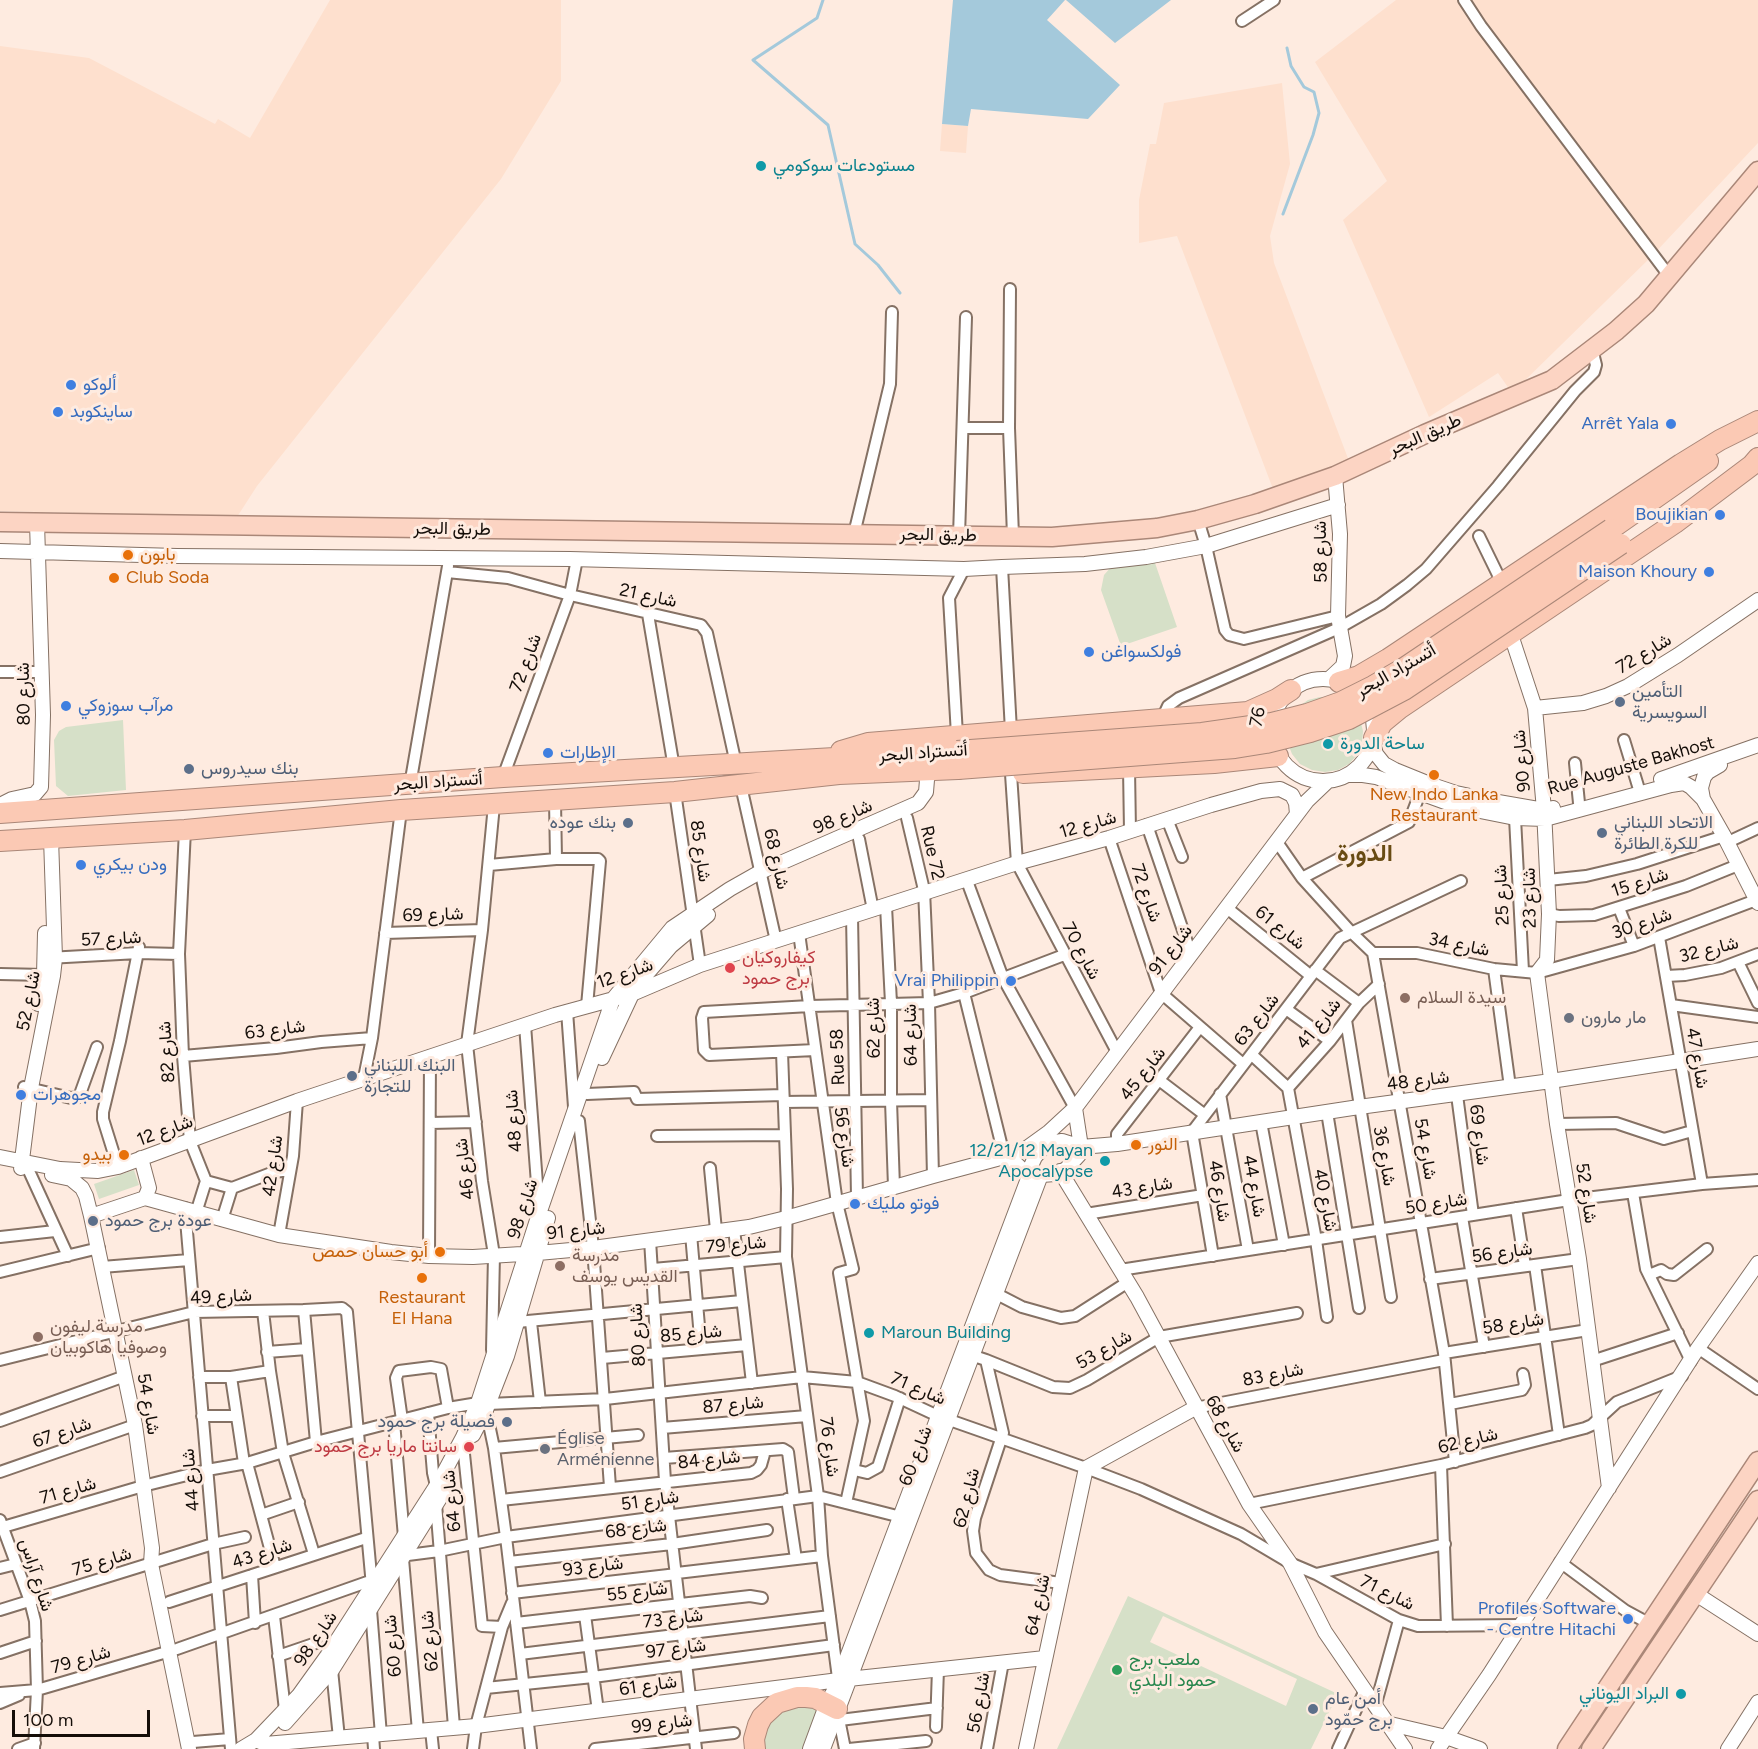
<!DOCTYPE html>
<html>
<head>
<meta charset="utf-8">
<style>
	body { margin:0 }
	#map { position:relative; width:1758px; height:1749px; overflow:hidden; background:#feebe0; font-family:Figtree,sans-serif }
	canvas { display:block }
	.scale { position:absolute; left:12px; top:1710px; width:138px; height:27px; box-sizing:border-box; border:3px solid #140d08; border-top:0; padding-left:8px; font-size:18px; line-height:21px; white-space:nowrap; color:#140d08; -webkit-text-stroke:4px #feebe0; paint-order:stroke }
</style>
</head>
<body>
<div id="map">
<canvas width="1758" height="1749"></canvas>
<div class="scale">100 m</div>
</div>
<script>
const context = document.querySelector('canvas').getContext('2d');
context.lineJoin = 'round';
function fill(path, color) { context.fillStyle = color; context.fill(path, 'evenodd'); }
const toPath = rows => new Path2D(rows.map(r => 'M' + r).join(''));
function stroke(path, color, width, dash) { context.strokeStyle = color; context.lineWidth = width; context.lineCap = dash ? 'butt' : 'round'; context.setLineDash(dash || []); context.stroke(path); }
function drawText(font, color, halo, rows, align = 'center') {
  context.font = font + ' Figtree,Vazirmatn,sans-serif'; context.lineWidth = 6; context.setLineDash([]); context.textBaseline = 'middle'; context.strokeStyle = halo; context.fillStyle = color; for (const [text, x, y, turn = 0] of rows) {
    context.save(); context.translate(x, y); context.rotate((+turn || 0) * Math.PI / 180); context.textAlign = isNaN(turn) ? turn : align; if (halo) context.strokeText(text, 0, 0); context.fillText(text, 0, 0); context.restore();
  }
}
fill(toPath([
	[330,0,561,0,561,81,501,179,257,486,237,517,0,511,0,46,89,58,215,124,218,119,250,138],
	[1396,0,1758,0,1758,143,1651,257,1512,393,1498,373,1429,417,1343,220,1387,181,1315,62],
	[1282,83,1290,164,1270,236,1274,263,1349,461,1273,489,1177,236,1139,243,1139,200,1150,144,1156,144,1164,103],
	[942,124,968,126,966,153,940,151]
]), '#fee0ce');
fill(toPath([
	[1154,560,1177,627,1121,646,1101,590,1104,575,1112,566],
	[1320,697,1332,697,1360,719,1363,731,1362,744,1357,755,1349,764,1338,770,1325,772,1312,770,1300,764,1292,754,1287,741,1298,707,1308,700],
	[123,720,126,790,68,796,56,786,54,740,59,731,66,727],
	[134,1170,139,1185,99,1199,94,1184],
	[1128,1596,1338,1694,1311,1749,1057,1749],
	[1163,1616,1297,1679,1286,1706,1150,1642],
	[809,1704,816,1708,818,1714,804,1749,762,1749,762,1734,778,1712]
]), '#d6e0c8');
fill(toPath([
	[953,0,1065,0,1047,20,1120,85,1088,119,971,109,968,126,942,124],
	[1066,0,1171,0,1115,43]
]), '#a4c9db');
stroke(toPath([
	[823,0,817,18,753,60,828,125,855,244,878,265,900,293],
	[1283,214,1313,135,1319,113,1314,92,1304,87,1291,66,1287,48]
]), '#a4c9db', 3);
const minor = toPath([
	[1464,0,1481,26,1670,277],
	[1242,21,1274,0],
	[1010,289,1009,428,1013,536],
	[963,428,1009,428],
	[1198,520,1206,546,1225,630,1229,635,1244,639,1338,616],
	[854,534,890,384,892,312],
	[959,536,966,317],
	[1479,536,1502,583],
	[1002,567,1011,731],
	[447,572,508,578,570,595,701,625,707,633,736,764],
	[648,614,674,768],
	[0,672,42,672],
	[1162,719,1168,706,1179,698,1339,628,1381,604,1407,585,1426,569,1498,486,1575,391,1594,372,1596,365,1592,349],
	[957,735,949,598,964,569],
	[1624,740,1638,786],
	[1575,763,1579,803],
	[1129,768,1130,831],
	[1011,774,1017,863,1117,1052],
	[503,777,570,595,577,559],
	[410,785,448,566],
	[741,786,776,941],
	[675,792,700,965],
	[555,801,556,859],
	[907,818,924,890,929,1003,933,1176],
	[1515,818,1523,971],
	[1167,819,1182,857],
	[1147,825,1191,954],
	[185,830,179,954,183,1056,190,1141,206,1181,232,1188,274,1172,290,1170],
	[1109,838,1161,993,1243,1064],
	[859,839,873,910],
	[1277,842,1302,878,1351,932,1373,953,1444,1353,1455,1462],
	[1728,842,1758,828],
	[489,865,556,859,598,859,600,861,587,1006],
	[1302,878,1409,822,1420,793],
	[1548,880,1586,876,1637,864,1724,836],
	[967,881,1003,978,1075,1108],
	[886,906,891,1003,891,1101,894,1187],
	[1227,908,1311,976],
	[1619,908,1634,946],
	[1549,914,1559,916,1594,915,1686,886,1738,865],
	[852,916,857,1197],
	[385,933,482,930],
	[799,933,837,1203,853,1269,839,1273,864,1421,846,1503],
	[1659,937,1702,1184],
	[1373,953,1417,953,1494,969,1537,973,1634,946,1756,900],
	[48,958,138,953,179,954],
	[1738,962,1758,1003],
	[1494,969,1510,1087],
	[1315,970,1359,1003],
	[0,974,44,975],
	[1666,976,1685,975,1721,968,1758,954],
	[964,993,1001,1143,1008,1156],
	[1671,1005,1758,1017],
	[1286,1009,1330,1041],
	[567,1011,574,1107],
	[1346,1020,1391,1297],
	[525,1025,539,1210],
	[815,1050,709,1055,704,1050,702,1018,704,1012,810,1006,929,1003,964,993,1064,955],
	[782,1052,787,1189,786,1257,818,1496,822,1556,838,1678],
	[1252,1055,1288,1088],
	[183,1056,276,1048,321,1042,372,1038],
	[364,1078,372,1038,401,810],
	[1159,1080,1205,1115],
	[24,1087,71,1098,79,1097,97,1047],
	[1288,1088,1316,1240,1327,1317],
	[1288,1088,1330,1041,1359,1003,1379,984],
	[587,1094,634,1092,637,1099,783,1095],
	[1220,1094,1248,1250],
	[1457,1095,1473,1215],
	[784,1102,930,1100],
	[1327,1112,1359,1308],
	[579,1121,593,1248,610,1487],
	[1261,1122,1284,1245],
	[430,1123,476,1122],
	[1557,1124,1616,1123,1664,1139,1692,1131],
	[657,1136,785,1135],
	[1117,1144,1117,1134,1200,1027],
	[118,1167,103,1119,103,1112,120,1041,139,947],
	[710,1168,716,1230],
	[29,1171,68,1256],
	[1633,1193,1646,1269,1691,1361],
	[185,1208,231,1749],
	[1516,1208,1525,1266],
	[196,1213,206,1181],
	[1086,1214,1203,1195],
	[1462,1217,1484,1347],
	[222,1220,232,1188],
	[734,1229,752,1383],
	[691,1234,701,1349],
	[279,1235,293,1156,297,1101],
	[0,1237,55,1231],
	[650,1240,665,1481,696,1749],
	[429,1256,430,1056],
	[1213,1256,1192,1132,1340,938,1461,881],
	[1535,1265,1559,1435],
	[102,1267,189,1260],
	[653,1269,786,1257],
	[1120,1270,1569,1200,1702,1184,1758,1180],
	[0,1272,99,1248],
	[1649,1275,1661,1270,1667,1274,1674,1275,1707,1249],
	[1430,1279,1579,1259],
	[989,1290,1022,1307,1061,1318,1075,1316,1128,1282],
	[304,1310,316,1442],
	[263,1311,270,1371,283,1453,314,1554],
	[517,1322,742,1301],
	[531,1322,540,1402],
	[1698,1348,1758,1389],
	[492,1350,494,1255,482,1181,467,1044,482,930,494,805],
	[267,1352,307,1349],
	[965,1353,986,1360,1053,1387,1070,1388,1087,1380,1159,1337,1297,1313],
	[1444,1353,1588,1330],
	[602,1358,747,1345],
	[0,1360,194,1312,304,1310,342,1308,347,1312,372,1586],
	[986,1360,1003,1433,975,1518,973,1531,976,1553,989,1570,1000,1575,1061,1583],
	[1592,1361,1678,1333],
	[199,1377,231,1377,270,1371],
	[231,1377,244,1463],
	[1450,1404,1522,1390,1525,1385,1523,1374],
	[1195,1408,1444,1360],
	[486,1410,494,1448,506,1537,531,1749],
	[428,1413,433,1473,436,1486],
	[202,1416,236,1416],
	[402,1420,396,1378,399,1371,431,1367,441,1369,448,1408],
	[0,1421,125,1376],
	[394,1422,404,1537,406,1537],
	[662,1428,807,1416],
	[494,1448,638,1435],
	[464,1454,482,1626,502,1627],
	[664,1458,783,1449,788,1452,794,1498],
	[247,1463,275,1567],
	[1441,1465,1447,1626],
	[854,1470,867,1473,878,1467,900,1398],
	[0,1472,135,1425],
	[787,1499,796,1559],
	[501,1500,751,1473,757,1470,761,1465,765,1451],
	[436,1504,454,1727],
	[1249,1504,1441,1465,1585,1428,1592,1425,1617,1402,1682,1376],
	[261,1515,299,1502],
	[0,1520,30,1601,35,1621,37,1690,34,1749],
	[3,1527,143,1486,207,1470,247,1463,316,1442,448,1408,478,1403,488,1404,605,1399,802,1377,857,1382,895,1396,938,1416,1086,1468,1141,1489,1241,1534,1290,1563,1316,1574,1399,1620,1418,1626,1520,1625],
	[400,1556,439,1551,506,1537,818,1496,905,1518],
	[403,1559,418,1731],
	[509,1562,672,1544,767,1530],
	[1560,1562,1626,1611,1650,1624],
	[0,1568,16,1564],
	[677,1573,822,1556],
	[1316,1574,1445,1544],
	[252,1575,255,1623],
	[512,1593,677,1574],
	[169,1602,366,1538],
	[0,1610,213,1544,245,1537],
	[371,1610,381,1735],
	[585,1615,598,1711],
	[274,1616,285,1710],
	[516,1623,750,1596,762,1598],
	[0,1653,36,1641],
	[520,1654,830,1616],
	[278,1656,316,1643],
	[332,1670,339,1738],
	[486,1688,593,1677,834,1645],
	[0,1693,37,1690,177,1649,370,1581],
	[0,1703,19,1695],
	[1375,1707,1399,1620],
	[838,1714,845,1749],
	[840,1720,937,1708],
	[936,1727,938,1669],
	[431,1730,433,1749],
	[373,1735,374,1749],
	[193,1742,230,1739],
	[18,1749,35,1743],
	[473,1749,476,1726,486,1688,502,1627,512,1603],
	[595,1749,734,1733],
	[849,1749,926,1741],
	[987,1749,1003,1662],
	[1338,1749,1365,1690]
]);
const tertiary = toPath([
	[0,551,177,556,570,559,964,569,1002,567,1085,564,1146,557,1206,546,1338,505],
	[1511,635,1535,708,1544,810,1549,914,1547,960,1537,973,1557,1124,1579,1259,1609,1488],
	'1272 730a51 51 0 1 1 102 0a51 51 0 1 1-102 0Z',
	[1329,679,1343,666,1345,656,1338,616,1340,534,1335,476],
	[1535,708,1583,703,1606,696,1628,686,1678,655,1758,600],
	[1373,743,1376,754,1384,764,1395,770,1432,785,1456,793,1498,802,1544,810,1553,808],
	[1348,775,1363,775,1376,777,1445,802,1480,811,1515,818,1545,819,1671,785,1684,783,1691,787,1703,799,1724,836,1758,903],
	[1661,779,1758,745],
	[1703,799,1701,788,1704,777,1708,772,1720,765],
	[0,805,12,799,35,794,41,787,43,715,37,523],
	[38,1004,44,975,45,933],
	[602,1058,632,994,645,976,671,946,708,915],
	[1008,1156,1024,1150,1049,1132,1075,1108],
	[0,1157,60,1169,98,1171,118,1167,297,1101,555,1015,632,994,700,965,1017,863,1109,838,1211,805,1261,791,1280,789,1292,795,1296,803,1297,814],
	[21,1168,31,1088,53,976,55,958,51,838],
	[1060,1171,1137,1297,1249,1504,1290,1563,1325,1632,1405,1749],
	[52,1175,71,1179,82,1188,86,1196,91,1216,135,1425,152,1548,151,1564,189,1749],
	[145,1198,279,1235,391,1252,429,1256,473,1257,538,1253,593,1248,749,1227,786,1218,933,1176,1008,1156,1029,1176,1055,1174,1066,1169,1079,1155,1081,1147,1075,1108,1307,801,1328,781],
	[91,1216,145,1198,149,1188,141,1158],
	[473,1435,486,1410,507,1356,548,1218],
	[1696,1594,1758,1634],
	[285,1723,332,1670,447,1487],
	[1386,1723,1446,1737,1480,1749],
	[256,1740,265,1744,476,1726,839,1680,1045,1658],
	[241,1749,256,1740,299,1695,327,1656,440,1480,463,1437,478,1403,539,1214,613,999,672,928,730,889,760,872,918,803,926,792,927,780],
	[810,1749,827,1703,835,1689,1029,1176,1031,1166,1035,1157,1041,1150,1050,1143,1062,1141,1081,1147,1117,1144,1359,1107,1551,1081,1758,1049],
	[823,1749,1041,1175],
	[1026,1749,1086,1468,1195,1408],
	[1438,1749,1489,1675,1698,1348,1758,1263],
	[1728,1749,1758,1702]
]);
const trunk = toPath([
	[0,522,1052,537,1157,528,1198,520,1255,504,1335,476,1425,434,1552,380,1616,331,1646,304,1758,171],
	[1567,1749,1758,1461],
	[1591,1749,1758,1500]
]);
const motorway = toPath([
	[1611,529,1708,461],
	[1339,682,1359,676,1388,659,1681,464,1720,440,1758,421],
	[1374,738,1382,723,1399,709,1675,523,1752,465,1758,458],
	[841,751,868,743,1248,712,1277,699,1291,690],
	[1023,773,1214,763,1278,756],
	[0,813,503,777,957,751],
	[0,841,185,830,401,810,675,792,839,774,958,769],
	[755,1749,754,1739,758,1725,762,1717,777,1703,797,1697,806,1697,815,1698,837,1709]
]);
stroke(minor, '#857164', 14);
stroke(tertiary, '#857164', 16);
stroke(trunk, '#aa8778', 21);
stroke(motorway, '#aa8778', 22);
stroke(minor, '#fff', 10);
stroke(tertiary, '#fff', 14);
stroke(trunk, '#fcd4c3', 18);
stroke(motorway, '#fbc9b4', 20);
const motorwayBridge = toPath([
	[957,751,1202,733,1272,723,1307,714,1341,702,1373,686,1404,668,1611,529],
	[958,769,1235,748,1266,743,1310,732,1349,719,1404,690,1621,544]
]);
stroke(motorwayBridge, '#aa8778', 22, []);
stroke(motorwayBridge, '#fbc9b4', 20);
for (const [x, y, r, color] of [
	[761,166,6,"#0f9aa8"],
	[71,385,6,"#3f7fe0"],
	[58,412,6,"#3f7fe0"],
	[1671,424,6,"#3f7fe0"],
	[1720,515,6,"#3f7fe0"],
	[128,555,6,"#e8710a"],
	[1709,572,6,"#3f7fe0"],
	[114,578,6,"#e8710a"],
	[1089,652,6,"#3f7fe0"],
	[1620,702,6,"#5c6f8a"],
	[66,706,6,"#3f7fe0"],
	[1328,744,6,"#0f9aa8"],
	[548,753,6,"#3f7fe0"],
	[189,769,6,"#5c6f8a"],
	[1434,775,6,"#e8710a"],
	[628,823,6,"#5c6f8a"],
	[1602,833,6,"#5c6f8a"],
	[81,865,6,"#3f7fe0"],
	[730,968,6,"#e0444e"],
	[1011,981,6,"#3f7fe0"],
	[1405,998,6,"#8d6e63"],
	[1569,1018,6,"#6b7280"],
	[352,1076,6,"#5c6f8a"],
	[21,1095,6,"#3f7fe0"],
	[1136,1145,6,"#e8710a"],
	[124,1155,6,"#e8710a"],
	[1105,1161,6,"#0f9aa8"],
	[855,1204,6,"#3f7fe0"],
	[93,1221,6,"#5c6f8a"],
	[440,1252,6,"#e8710a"],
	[560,1266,6,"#8d6e63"],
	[422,1278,6,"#e8710a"],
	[869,1333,6,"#0f9aa8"],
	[38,1337,6,"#8d6e63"],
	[507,1422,6,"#5c6f8a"],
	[469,1447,6,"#e0444e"],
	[545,1449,6,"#6b7280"],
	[1628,1619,6,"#3f7fe0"],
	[1117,1670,6,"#2e9e5b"],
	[1681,1694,6,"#0f9aa8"],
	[1313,1709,6,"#5c6f8a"]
]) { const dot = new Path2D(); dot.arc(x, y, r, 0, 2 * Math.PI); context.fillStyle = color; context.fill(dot); stroke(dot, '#feebe0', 2); }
drawText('18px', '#0d838f', '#feebe0', [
	["مستودعات سوكومي",773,166],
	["ساحة الدورة",1340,744],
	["12/21/12 Mayan",1093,1151,"right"],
	["Apocalypse",1093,1172,"right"],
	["Maroun Building",881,1333],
	["البراد اليوناني",1669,1694,"right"]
], 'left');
drawText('18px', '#366cbe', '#feebe0', [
	["ألوكو",83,385],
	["ساينكوبد",70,412],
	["Arrêt Yala",1659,424,"right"],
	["Boujikian",1708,515,"right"],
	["Maison Khoury",1697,572,"right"],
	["فولكسواغن",1101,652],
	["مرآب سوزوكي",78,706],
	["الإطارات",560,753],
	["ودن بيكري",93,865],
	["Vrai Philippin",999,981,"right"],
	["مجوهرات",33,1095],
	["فوتو مليك",867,1204],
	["Profiles Software",1616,1609,"right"],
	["- Centre Hitachi",1616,1630,"right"]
], 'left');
drawText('18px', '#140d08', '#feebe0', [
	["طريق البحر",1425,435,-24],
	["طريق البحر",452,529,1],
	["طريق البحر",938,535,1],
	["شارع 58",1321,552,-91],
	["شارع 21",648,596,12],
	["شارع 72",1644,654,-31],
	["شارع 72",526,663,-70],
	["أتستراد البحر",1396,671,-30],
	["شارع 80",24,694,-91],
	["76",1258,717,-79],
	["أتستراد البحر",923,753,-4],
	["شارع 90",1522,761,-95],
	["Rue Auguste Bakhost",1631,766,-16],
	["أتستراد البحر",438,782,-4],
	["شارع 98",843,817,-23],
	["شارع 12",1088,825,-16],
	["شارع 85",700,851,82],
	["Rue 72",932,853,77],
	["شارع 68",776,859,77],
	["شارع 15",1640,883,-18],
	["شارع 72",1146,893,71],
	["شارع 25",1502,895,-93],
	["شارع 23",1530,898,-91],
	["شارع 69",433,915,-2],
	["شارع 30",1642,924,-19],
	["شارع 61",1280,928,39],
	["شارع 57",111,939,-3],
	["شارع 34",1459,945,11],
	["شارع 91",1171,950,-52],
	["شارع 32",1709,950,-14],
	["شارع 70",1081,951,62],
	["شارع 12",625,974,-19],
	["شارع 52",29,1001,-79],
	["شارع 63",1257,1020,-52],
	["شارع 41",1319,1024,-51],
	["شارع 62",874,1028,-91],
	["شارع 63",275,1030,-7],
	["شارع 64",911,1035,-91],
	["شارع 82",167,1052,-94],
	["Rue 58",838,1057,-92],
	["شارع 47",1697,1058,80],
	["شارع 45",1143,1074,-52],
	["شارع 48",1418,1081,-7],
	["شارع 48",514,1121,-94],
	["شارع 12",165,1131,-20],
	["شارع 69",1479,1135,83],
	["شارع 56",844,1137,82],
	["شارع 54",1425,1149,80],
	["شارع 36",1384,1156,80],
	["شارع 42",273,1166,-82],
	["شارع 46",465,1169,-97],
	["شارع 44",1254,1186,80],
	["شارع 43",1142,1188,-9],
	["شارع 46",1219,1191,81],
	["شارع 52",1586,1193,81],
	["شارع 40",1325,1200,79],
	["شارع 50",1436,1204,-9],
	["شارع 98",523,1209,-72],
	["شارع 91",576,1231,-6],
	["شارع 79",736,1245,-5],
	["شارع 56",1502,1253,-8],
	["شارع 49",221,1297,-3],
	["شارع 58",1513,1324,-9],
	["شارع 85",691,1334,-5],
	["شارع 80",638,1335,-93],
	["شارع 53",1104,1350,-30],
	["شارع 83",1273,1375,-11],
	["شارع 71",918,1389,23],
	["شارع 54",148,1404,80],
	["شارع 87",733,1405,-5],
	["شارع 68",1225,1424,61],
	["شارع 67",62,1433,-19],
	["شارع 62",1468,1441,-14],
	["شارع 76",829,1447,83],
	["شارع 60",916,1456,-69],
	["شارع 84",709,1460,-6],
	["شارع 44",191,1480,-95],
	["شارع 71",68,1491,-16],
	["شارع 62",967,1498,-76],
	["شارع 64",452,1501,-96],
	["شارع 51",650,1501,-8],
	["شارع 68",636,1529,-7],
	["شارع 43",262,1554,-18],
	["شارع 75",102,1562,-17],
	["شارع 93",593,1567,-7],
	["شارع آراس",36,1575,72],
	["شارع 55",637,1592,-7],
	["شارع 71",1387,1593,26],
	["شارع 64",1038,1605,-78],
	["شارع 73",673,1619,-7],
	["شارع 98",316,1639,-56],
	["شارع 62",430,1641,-95],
	["شارع 60",393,1646,-95],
	["شارع 97",676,1649,-7],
	["شارع 79",81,1660,-16],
	["شارع 61",648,1686,-8],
	["شارع 56",979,1703,-80],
	["شارع 99",662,1724,-7]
]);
drawText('18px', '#c56008', '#feebe0', [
	["بابون",140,555],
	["Club Soda",126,578],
	["New Indo Lanka",1434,795,"center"],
	["Restaurant",1434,816,"center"],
	["النور",1148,1145],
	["بيدو",112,1155,"right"],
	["أبو حسان حمص",428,1252,"right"],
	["Restaurant",422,1298,"center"],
	["El Hana",422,1319,"center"]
], 'left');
drawText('18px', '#4e5e75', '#feebe0', [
	["التأمين",1632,692],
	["السويسرية",1632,713],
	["بنك سيدروس",201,769],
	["بنك عوده",616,823,"right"],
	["الاتحاد اللبناني",1614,823],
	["للكرة الطائرة",1614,844],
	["البنك اللبناني",364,1066],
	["للتجارة",364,1087],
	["عودة برج حمود",105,1221],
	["فصيلة برج حمود",495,1422,"right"],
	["أمن عام",1325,1699],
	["برج حمّود",1325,1720]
], 'left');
drawText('18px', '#be3a42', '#feebe0', [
	["كيفاروكيان",742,958],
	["برج حمود",742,979],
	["سانتا ماريا برج حمود",457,1447,"right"]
], 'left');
drawText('18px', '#785e54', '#feebe0', [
	["سيدة السلام",1417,998],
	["مدرسة",572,1256],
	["القديس يوسف",572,1277],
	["مدرسة ليفون",50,1327],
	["وصوفيا هاكوبيان",50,1348]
], 'left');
drawText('18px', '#5b616d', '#feebe0', [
	["مار مارون",1581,1018],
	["Église",557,1439],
	["Arménienne",557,1460]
], 'left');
drawText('18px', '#27864d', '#feebe0', [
	["ملعب برج",1129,1660],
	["حمود البلدي",1129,1681]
], 'left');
drawText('bold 24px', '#684b13', '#feebe0', [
	["الدورة",1365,854]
]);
</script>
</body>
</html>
